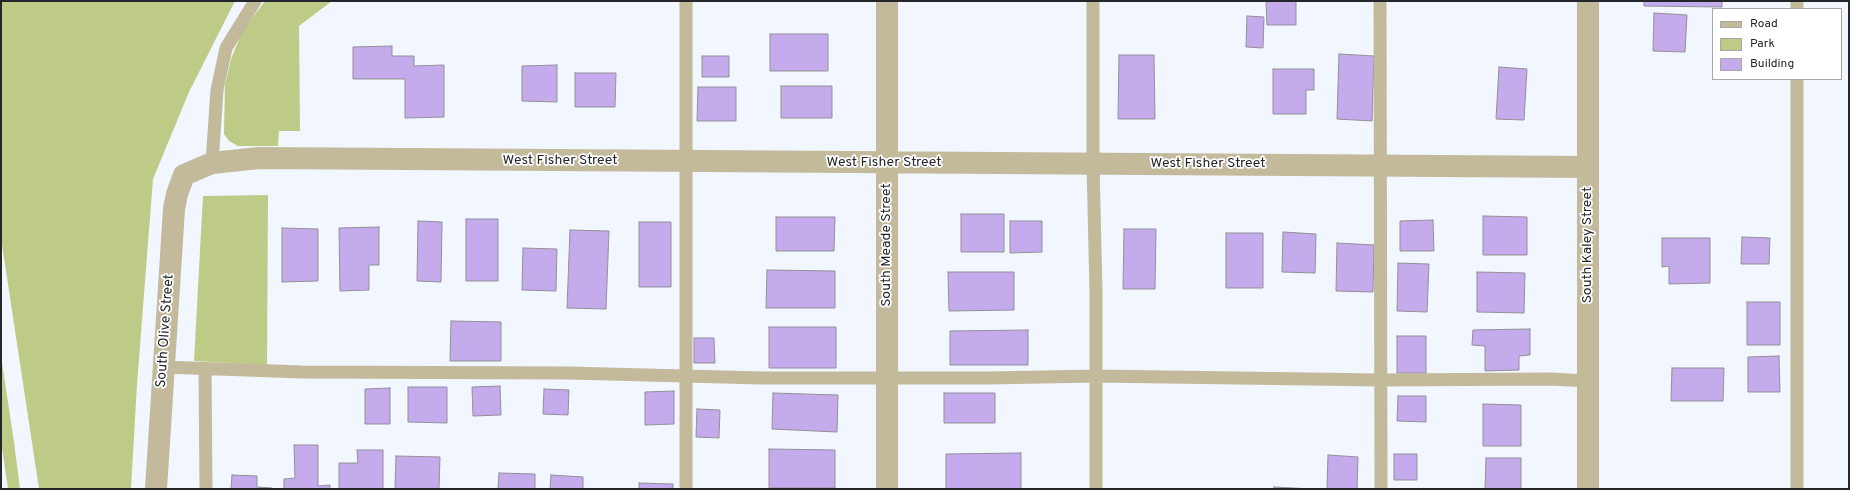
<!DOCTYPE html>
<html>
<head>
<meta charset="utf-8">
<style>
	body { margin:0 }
	#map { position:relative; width:1850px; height:490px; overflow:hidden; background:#f2f6ff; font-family:Overpass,sans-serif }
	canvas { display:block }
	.frame { position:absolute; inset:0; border:2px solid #242629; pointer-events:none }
	.legend { position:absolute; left:1712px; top:8px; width:130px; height:72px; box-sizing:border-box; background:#fff; border:1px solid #a7a8a9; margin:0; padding:5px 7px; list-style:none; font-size:12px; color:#242629 }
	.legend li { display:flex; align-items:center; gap:8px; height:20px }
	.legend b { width:20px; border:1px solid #a7a8a9 }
</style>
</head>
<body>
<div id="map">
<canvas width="1850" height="490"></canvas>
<div class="frame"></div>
<ul class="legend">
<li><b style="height:5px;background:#c3b99b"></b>Road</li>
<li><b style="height:11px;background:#becb86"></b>Park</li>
<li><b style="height:11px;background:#c4abeb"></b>Building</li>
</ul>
</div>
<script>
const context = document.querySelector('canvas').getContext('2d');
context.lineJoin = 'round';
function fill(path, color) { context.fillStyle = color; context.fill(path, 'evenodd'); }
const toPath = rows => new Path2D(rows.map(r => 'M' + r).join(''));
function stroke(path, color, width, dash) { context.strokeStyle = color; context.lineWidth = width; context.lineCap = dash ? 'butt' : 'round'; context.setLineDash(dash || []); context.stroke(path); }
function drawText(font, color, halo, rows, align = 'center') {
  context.font = font + ' Overpass,sans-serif'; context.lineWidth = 3.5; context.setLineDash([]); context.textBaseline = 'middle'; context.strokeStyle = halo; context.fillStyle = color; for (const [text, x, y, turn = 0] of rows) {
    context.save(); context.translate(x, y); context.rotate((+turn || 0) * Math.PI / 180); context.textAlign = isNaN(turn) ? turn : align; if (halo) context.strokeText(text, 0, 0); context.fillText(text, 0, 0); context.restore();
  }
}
fill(toPath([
	[1,1,235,1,189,92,153,179,137,384,131,489,39,489,1,238],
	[265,1,332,1,299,26,300,131,279,131,278,146,238,146,229,141,224,134,225,85,231,59,243,30],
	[268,195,267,365,194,361,203,196],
	[1,356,14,442,20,489,8,489,1,441]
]), '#becb86');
const building = toPath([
	[1266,1,1296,1,1296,25,1267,25,1266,1],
	[1644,1,1722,1,1722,7,1644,6,1644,1],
	[1654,13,1687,15,1685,52,1653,51,1654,13],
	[1247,16,1264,17,1263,48,1246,47,1247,16],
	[770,34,828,34,828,71,770,71,770,34],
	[392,46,392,56,414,56,414,66,444,65,444,117,405,118,405,79,353,79,353,47,392,46],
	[1339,54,1374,56,1372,121,1337,119,1339,54],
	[1119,55,1154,55,1155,119,1118,119,1119,55],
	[702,56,729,56,729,77,702,77,702,56],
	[557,65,557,102,522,101,522,66,557,65],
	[1499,67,1527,69,1524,120,1496,119,1499,67],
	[1273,69,1314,69,1314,90,1306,90,1306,114,1273,114,1273,69],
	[575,73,616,73,615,107,575,107,575,73],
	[781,86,832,86,832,118,781,118,781,86],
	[698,87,736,87,736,121,697,121,698,87],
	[961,214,1004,214,1004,252,961,252,961,214],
	[1483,216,1527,217,1527,255,1483,255,1483,216],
	[776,217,835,217,834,251,776,251,776,217],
	[466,219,498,219,498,281,466,281,466,219],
	[1433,220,1434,251,1400,251,1400,221,1433,220],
	[418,221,442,222,441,282,417,281,418,221],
	[1010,221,1042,221,1042,252,1010,253,1010,221],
	[639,222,671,222,671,287,639,287,639,222],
	[379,227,379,265,369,265,369,290,340,291,339,228,379,227],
	[282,228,318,229,318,281,282,282,282,228],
	[1124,229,1156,229,1155,289,1123,289,1124,229],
	[570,230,609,231,606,309,567,308,570,230],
	[1283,232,1316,234,1315,273,1282,272,1283,232],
	[1226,233,1263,233,1263,288,1226,288,1226,233],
	[1742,237,1770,238,1769,264,1741,264,1742,237],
	[1662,238,1710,238,1710,283,1669,284,1669,266,1662,267,1662,238],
	[1337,243,1374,245,1373,292,1336,291,1337,243],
	[523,248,557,249,556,291,522,290,523,248],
	[1398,263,1429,264,1427,312,1397,311,1398,263],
	[767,270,835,271,835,308,766,308,767,270],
	[948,272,1014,272,1014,310,949,311,948,272],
	[1477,272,1525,273,1524,313,1477,312,1477,272],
	[1747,302,1780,302,1780,345,1747,345,1747,302],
	[451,321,501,322,501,361,450,361,451,321],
	[769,327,836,327,836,368,769,368,769,327],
	[1530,329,1530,355,1519,356,1519,370,1485,371,1485,346,1472,345,1473,330,1530,329],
	[1028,330,1028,365,950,365,950,331,1028,330],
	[1397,336,1426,336,1426,373,1397,373,1397,336],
	[694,338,714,338,715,363,694,363,694,338],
	[1779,356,1780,392,1748,392,1748,357,1779,356],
	[1672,368,1724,368,1723,401,1671,401,1672,368],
	[500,386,501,415,473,416,472,387,500,386],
	[408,387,447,387,447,423,408,422,408,387],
	[390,388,390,424,365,424,365,389,390,388],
	[544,389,569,390,568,415,543,414,544,389],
	[674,391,674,424,645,425,645,392,674,391],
	[773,393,838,395,837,432,772,429,773,393],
	[944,393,995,393,995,423,944,423,944,393],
	[1398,396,1426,396,1426,422,1397,421,1398,396],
	[1483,404,1521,405,1521,446,1483,446,1483,404],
	[697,409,720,410,719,438,696,437,697,409],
	[294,445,318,445,318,486,330,485,330,489,284,489,284,479,295,478,294,445],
	[769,449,835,450,835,488,769,488,769,449],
	[357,450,383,450,383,489,339,489,339,463,358,463,357,450],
	[1021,453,1021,489,946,489,946,454,1021,453],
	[1394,454,1417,454,1417,480,1394,480,1394,454],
	[1328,455,1358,457,1357,489,1327,489,1328,455],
	[396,456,440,457,439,489,395,489,396,456],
	[1486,458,1521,458,1521,489,1485,489,1486,458],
	[499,473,535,474,535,489,498,489,499,473],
	[232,475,257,476,257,487,272,488,272,489,231,489,232,475],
	[551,475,583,477,583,489,550,489,551,475],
	[639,483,673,484,673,489,639,489,639,483],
	[1274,487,1312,489,1274,489,1274,487]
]);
fill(building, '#c4abeb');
stroke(building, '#938f99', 1);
stroke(toPath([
	[1093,1,1093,164,1096,292,1096,489],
	[1380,1,1381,489],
	[1797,1,1797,9],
	[1797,79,1797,489],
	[212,163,217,90,226,48,255,1],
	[163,367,302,372,569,373,762,378,988,378,1096,376,1380,380,1550,379,1588,381],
	[205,369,206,489],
	[686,489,686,1]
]), '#c3b99b', 13);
stroke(toPath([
	[887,1,887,489],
	[156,489,174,209,177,194,184,175,212,163,259,158,1588,167],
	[1588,489,1588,1]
]), '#c3b99b', 22);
drawText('14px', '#242629', '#fff', [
	["West Fisher Street",560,161],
	["West Fisher Street",884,163],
	["West Fisher Street",1208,164],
	["South Meade Street",887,245,-90],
	["South Kaley Street",1588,245,-90],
	["South Olive Street",166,331,-86]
]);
</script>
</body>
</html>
